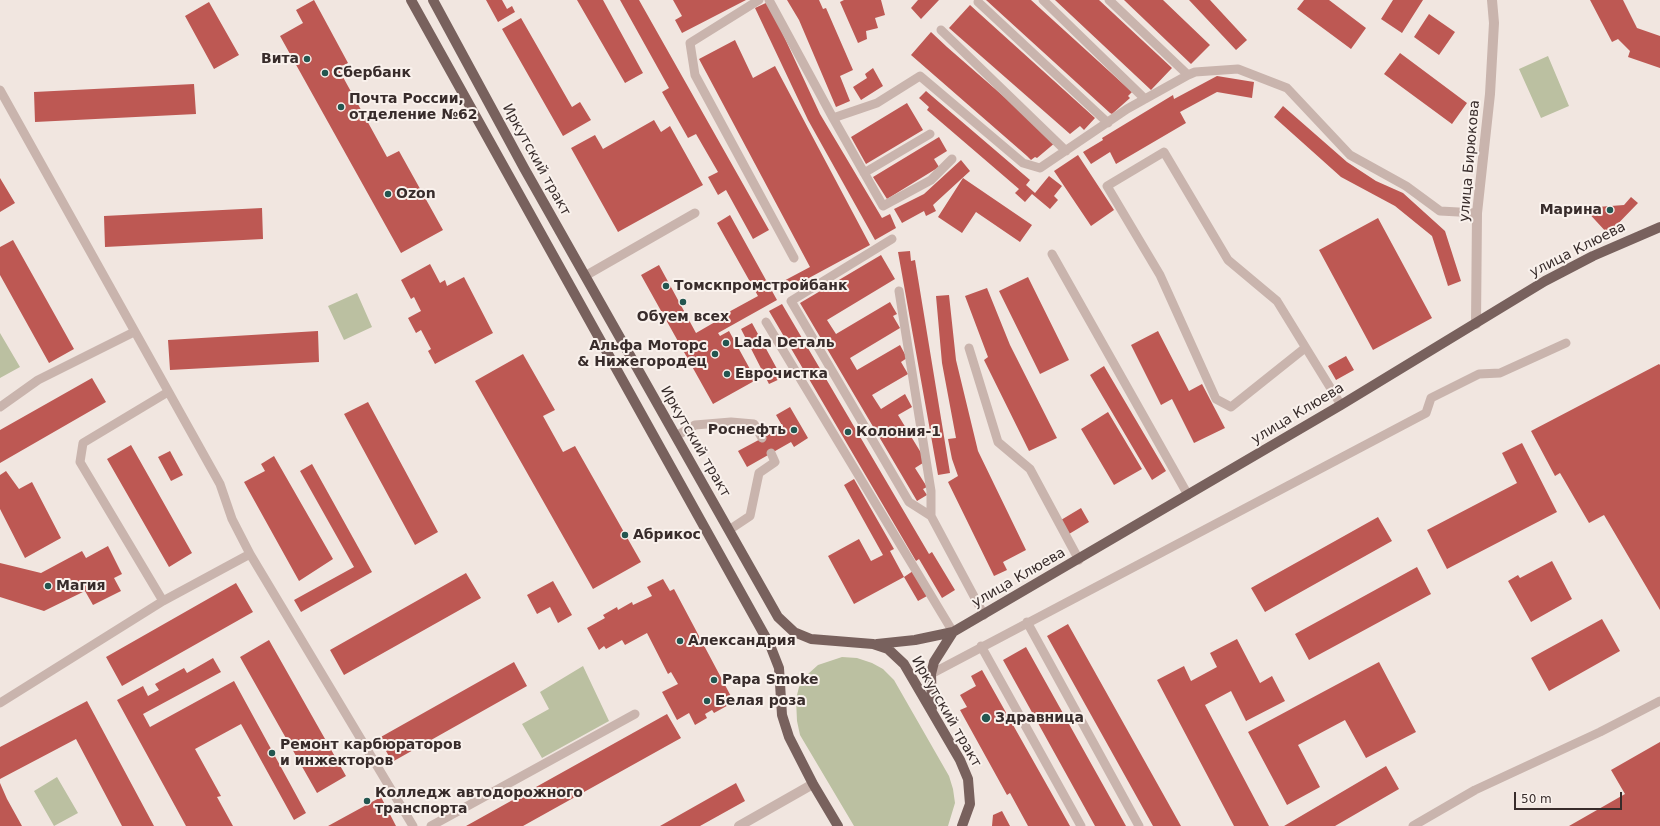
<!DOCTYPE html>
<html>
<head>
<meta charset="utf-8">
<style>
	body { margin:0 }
	#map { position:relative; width:1660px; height:826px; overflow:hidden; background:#f1e6e0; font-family:"DejaVu Sans",sans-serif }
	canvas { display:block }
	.scale { position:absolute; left:1514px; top:792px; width:108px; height:18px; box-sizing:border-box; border:2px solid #382c2b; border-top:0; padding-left:5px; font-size:12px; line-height:14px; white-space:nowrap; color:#382c2b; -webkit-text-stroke:3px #f9f1ec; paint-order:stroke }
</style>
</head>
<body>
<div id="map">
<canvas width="1660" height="826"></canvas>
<div class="scale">50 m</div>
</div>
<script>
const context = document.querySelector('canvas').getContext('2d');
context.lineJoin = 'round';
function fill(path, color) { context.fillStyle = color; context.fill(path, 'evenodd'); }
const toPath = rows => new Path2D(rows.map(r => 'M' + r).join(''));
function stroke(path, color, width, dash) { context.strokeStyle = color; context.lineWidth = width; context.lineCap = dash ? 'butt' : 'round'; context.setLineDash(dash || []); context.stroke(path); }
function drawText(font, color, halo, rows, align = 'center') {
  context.font = font + ' "DejaVu Sans",sans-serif'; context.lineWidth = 4; context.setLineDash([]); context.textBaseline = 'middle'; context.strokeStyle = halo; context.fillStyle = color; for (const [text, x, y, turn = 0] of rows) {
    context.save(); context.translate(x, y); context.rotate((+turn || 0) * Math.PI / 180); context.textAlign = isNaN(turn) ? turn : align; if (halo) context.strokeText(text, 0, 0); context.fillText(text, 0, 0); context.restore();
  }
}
fill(toPath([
	[1548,56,1569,106,1541,118,1519,69],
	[357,293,372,327,344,340,328,306],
	[0,333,20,367,0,378],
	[842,657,857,658,872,663,883,669,894,680,949,776,953,789,955,803,948,826,854,826,800,735,797,721,796,699,799,687,808,674,818,665],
	[583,666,609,721,542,758,522,724,549,709,540,692],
	[57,777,78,813,54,826,34,791]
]), '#bbc0a1');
fill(toPath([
	[314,0,348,63,338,68,387,157,399,151,443,230,401,253,280,36,303,23,296,10],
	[486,0,502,0,507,9,512,6,515,12,498,22],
	[577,0,603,0,643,73,625,83],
	[620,0,639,0,769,230,753,239,726,190,718,195,708,177,718,172,696,134,688,138,662,92,669,88],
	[673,0,746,0,682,33,675,20,682,16],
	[787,0,819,0,823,9,826,8,853,70,840,76,850,101,836,107,799,20],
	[844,0,881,0,885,15,875,18,878,28,866,31,867,39,858,43,840,2],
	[918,0,939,0,921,19,911,8],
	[986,0,1031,0,1132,92,1128,96,1130,98,1112,114,1110,113],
	[1055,0,1099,0,1172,68,1151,90],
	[1124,0,1163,0,1210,45,1191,64],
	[1189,0,1210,0,1247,40,1236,50],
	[1304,0,1329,0,1366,28,1351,49,1297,9],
	[1393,0,1423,0,1402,33,1381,19],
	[1590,0,1623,0,1637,28,1660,36,1660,68,1628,57,1630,51,1618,39,1612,42],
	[209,2,239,55,214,69,185,16],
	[768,2,820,114,882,218,890,214,896,228,875,240,808,120,755,8],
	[970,5,1095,118,1084,130,1080,126,1070,134,949,28],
	[1429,14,1455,32,1439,55,1414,37],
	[521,18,572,107,580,102,591,120,563,136,502,29],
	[931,32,947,47,1056,142,1037,158,1035,157,1031,160,1027,156,911,55],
	[735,40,753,78,775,66,870,245,783,292,778,284,810,267,699,59],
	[1400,53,1467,103,1452,124,1384,74],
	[873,68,883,86,861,100,853,87,867,78,865,74],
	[1217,76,1254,82,1252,98,1217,92,1180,112,1186,123,1116,164,1110,152,1091,164,1083,152,1103,140,1102,138,1173,95,1174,99],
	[194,84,196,114,35,122,34,92],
	[926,91,1030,180,1026,185,1035,193,1049,176,1062,186,1054,196,1058,200,1050,209,1032,194,1025,202,1015,193,1019,189,927,110,929,107,919,98],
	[907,103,923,130,866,164,851,137],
	[1283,106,1347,162,1376,181,1403,193,1445,231,1461,281,1448,286,1432,236,1395,206,1341,177,1274,117],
	[654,120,661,132,670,126,703,185,618,232,571,148,595,135,603,149],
	[939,137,947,151,934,159,939,167,887,199,873,177],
	[1078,155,1114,210,1091,226,1054,171],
	[961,160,970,171,933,205,936,211,926,216,924,211,902,223,894,209,924,194],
	[0,178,15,203,0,212],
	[963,178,1032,225,1020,242,976,212,962,233,938,217],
	[1631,197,1638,203,1608,234,1584,208,1624,205],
	[262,208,263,239,105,247,104,216],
	[730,215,777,300,718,333,720,336,729,331,756,380,713,404,641,275,659,265,696,333,715,322,714,320,758,296,717,223],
	[1378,218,1432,318,1373,350,1319,250],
	[13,240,74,349,49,363,0,275,0,247],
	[910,251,911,261,915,260,950,473,938,475,898,252],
	[881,255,895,279,827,320,836,334,890,302,897,314,893,316,900,328,850,358,857,370,900,345,907,358,901,362,908,374,872,395,881,409,905,394,912,407,898,415,926,461,915,468,927,487,923,489,927,495,917,501,800,303],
	[430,264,440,283,445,280,447,286,464,277,493,333,435,364,428,351,431,349,421,330,416,333,408,318,421,311,414,297,411,299,401,280],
	[1028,277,1069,360,1040,374,999,291],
	[987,288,1010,345,1057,438,1029,451,984,360,988,357,965,296],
	[949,295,956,360,978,451,1026,550,1003,562,1007,570,994,576,948,482,958,476,952,459,948,439,956,438,942,363,936,296],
	[782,304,929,554,932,552,955,590,942,598,919,559,916,561,769,311],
	[752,323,782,378,769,384,741,329],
	[318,331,319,362,170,370,168,340],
	[1158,331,1189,391,1202,384,1225,428,1194,443,1172,399,1161,405,1131,345],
	[523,354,555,410,543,416,563,452,575,446,641,562,593,589,475,381],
	[1346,356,1354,370,1336,380,1328,366],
	[1659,364,1660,365,1660,610,1604,515,1589,523,1560,473,1555,476,1531,431],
	[1104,366,1166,471,1152,480,1090,375],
	[92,378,106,402,0,463,0,430],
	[368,402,438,532,415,545,344,414],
	[790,407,808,438,794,447,791,442,747,467,738,451,783,427,776,415],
	[1108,412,1142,469,1114,485,1081,429],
	[1522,443,1557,512,1447,569,1427,530,1517,483,1502,453],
	[131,445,192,553,169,567,107,459],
	[170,451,183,475,171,481,158,457],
	[274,456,333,559,299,581,244,482,265,471,261,464],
	[312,464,372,572,301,612,294,600,354,567,300,471],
	[6,471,19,489,32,482,61,538,25,558,0,509,0,475],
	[854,479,894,549,890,551,904,577,854,604,828,556,859,539,871,561,883,555,844,485],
	[1081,508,1089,522,1069,534,1061,520],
	[1378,517,1392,541,1265,612,1251,588],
	[108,546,122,574,114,578,121,591,93,605,85,591,44,611,0,597,0,563,41,573,82,551,86,558],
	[1552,561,1572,599,1531,622,1508,581,1518,575,1520,578],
	[1417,567,1431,594,1309,660,1295,634],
	[913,571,927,596,918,601,904,577],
	[466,573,481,598,344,675,330,650],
	[663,579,670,591,674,589,734,702,714,713,712,710,705,714,707,718,695,725,689,713,677,720,662,692,678,684,671,672,668,674,647,633,625,645,622,640,606,649,604,646,599,650,587,628,605,618,603,615,617,607,618,610,632,602,633,605,652,596,647,587],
	[553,581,572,615,558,623,550,607,537,614,527,595],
	[236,583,253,612,122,686,106,657],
	[1602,619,1620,651,1549,691,1531,658],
	[1068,624,1181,826,1153,826,1047,636],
	[1237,639,1260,683,1272,676,1285,701,1246,721,1231,691,1205,705,1269,826,1234,826,1157,680,1184,666,1191,681,1217,667,1210,653],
	[269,640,346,776,317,793,240,657],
	[1026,647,1126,826,1095,826,1003,660],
	[213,658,221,672,143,714,150,727,234,681,306,813,294,820,241,724,195,749,221,796,217,797,233,826,186,826,117,700,143,686,148,696,159,690,155,684,184,668,187,673],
	[514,662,527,686,392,762,379,738],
	[1379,662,1416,732,1366,758,1345,720,1298,745,1320,787,1287,805,1248,732],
	[982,670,1070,826,1028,826,1010,793,1007,795,960,710,967,707,960,695,976,686,971,676],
	[87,701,154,826,122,826,76,739,0,779,0,747],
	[667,714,681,738,523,826,466,826],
	[1660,742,1660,826,1569,826,1625,794,1611,770],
	[1386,766,1399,789,1335,826,1284,826],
	[0,783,7,799,22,826,0,826],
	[736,783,745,801,700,826,660,826],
	[381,797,396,826,328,826],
	[1002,811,1010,826,992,826,993,815]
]), '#bd5853');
stroke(toPath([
	[759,0,690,43,695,75,794,258],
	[769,0,833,118,877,103,920,76,1023,163,1040,168,1127,109,1188,75,1195,72,1238,69,1287,88,1350,155,1406,186,1440,211,1477,213],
	[1043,0,1145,99],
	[1109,0,1188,75],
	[978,2,1108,123],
	[941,30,1066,151],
	[0,90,220,484,232,519,250,554,413,826],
	[833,118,883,206,931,180,952,159],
	[864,173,930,134],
	[892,239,791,301,909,502,931,516,984,615],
	[1052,254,1188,495],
	[585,276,695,213],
	[899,291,931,491,931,516],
	[766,322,953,632],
	[969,348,998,442,1030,469,1079,560],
	[1305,348,1231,407,1216,399,1160,275,1107,186,1164,152,1228,260,1277,301,1341,405],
	[0,407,38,380,134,332],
	[676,436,695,425,731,422,754,424,762,438],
	[729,530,750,516,759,473,775,462,771,453],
	[163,601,80,462,83,443,168,392],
	[1027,622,1139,826],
	[981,646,1081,826],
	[931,674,1426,413,1431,398,1479,374,1500,373,1566,343],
	[0,703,163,601,250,554],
	[431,826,635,714],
	[1413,826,1475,790,1600,732,1660,701]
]), '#c9b4ad', 9);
stroke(toPath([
	[1476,324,1477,213,1490,94,1494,23,1492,0],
	[739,826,813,784]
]), '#c9b4ad', 10);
stroke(toPath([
	[411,0,770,645,779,668,782,715,789,737,813,784,838,826],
	[433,0,524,168,778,617,794,632,811,639,873,644,888,649,904,664,960,760,968,779,970,804,962,826],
	[877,644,915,640,953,632,1341,405,1545,281,1593,256,1660,227],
	[932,708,931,674,934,662,953,632]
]), '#78615d', 10);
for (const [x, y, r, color] of [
	[307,59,4,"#235650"],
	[325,73,4,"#235650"],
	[341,107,4,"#235650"],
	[388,194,4,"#235650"],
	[1610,210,4,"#235650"],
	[666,286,4,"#235650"],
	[683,302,4,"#235650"],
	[726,343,4,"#235650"],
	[715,354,4,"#235650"],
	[727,374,4,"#235650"],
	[794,430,4,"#235650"],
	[848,432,4,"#235650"],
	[625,535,4,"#235650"],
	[48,586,4,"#235650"],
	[680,641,4,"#235650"],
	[714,680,4,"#235650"],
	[707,701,4,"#235650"],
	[986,718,5,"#235650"],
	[272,753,4,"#235650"],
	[367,801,4,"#235650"]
]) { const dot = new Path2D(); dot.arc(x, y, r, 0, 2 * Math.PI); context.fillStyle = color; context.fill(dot); stroke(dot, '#f9f1ec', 1.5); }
drawText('bold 14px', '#382c2b', '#f9f1ec', [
	["Вита",299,59,"right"],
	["Сбербанк",333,73],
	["Почта России,",349,99],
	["отделение №62",349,115],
	["Ozon",396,194],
	["Марина",1602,210,"right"],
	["Томскпромстройбанк",674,286],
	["Обуем всех",683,317,"center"],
	["Lada Dеталь",734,343],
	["Альфа Моторс",707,346,"right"],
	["& Нижегородец",707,362,"right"],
	["Еврочистка",735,374],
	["Роснефть",786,430,"right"],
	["Колония-1",856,432],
	["Абрикос",633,535],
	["Магия",56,586],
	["Александрия",688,641],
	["Papa Smoke",722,680],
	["Белая роза",715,701],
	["Здравница",995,718],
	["Ремонт карбюраторов",280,745],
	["и инжекторов",280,761],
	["Колледж автодорожного",375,793],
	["транспорта",375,809]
], 'left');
drawText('14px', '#382c2b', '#f9f1ec', [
	["Иркутский тракт",536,160,61],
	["улица Бирюкова",1470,161,-85],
	["улица Клюева",1578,250,-27],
	["улица Клюева",1298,414,-31],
	["Иркутский тракт",695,442,60],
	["улица Клюева",1019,578,-30],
	["Иркутский тракт",946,712,60]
]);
</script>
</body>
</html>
